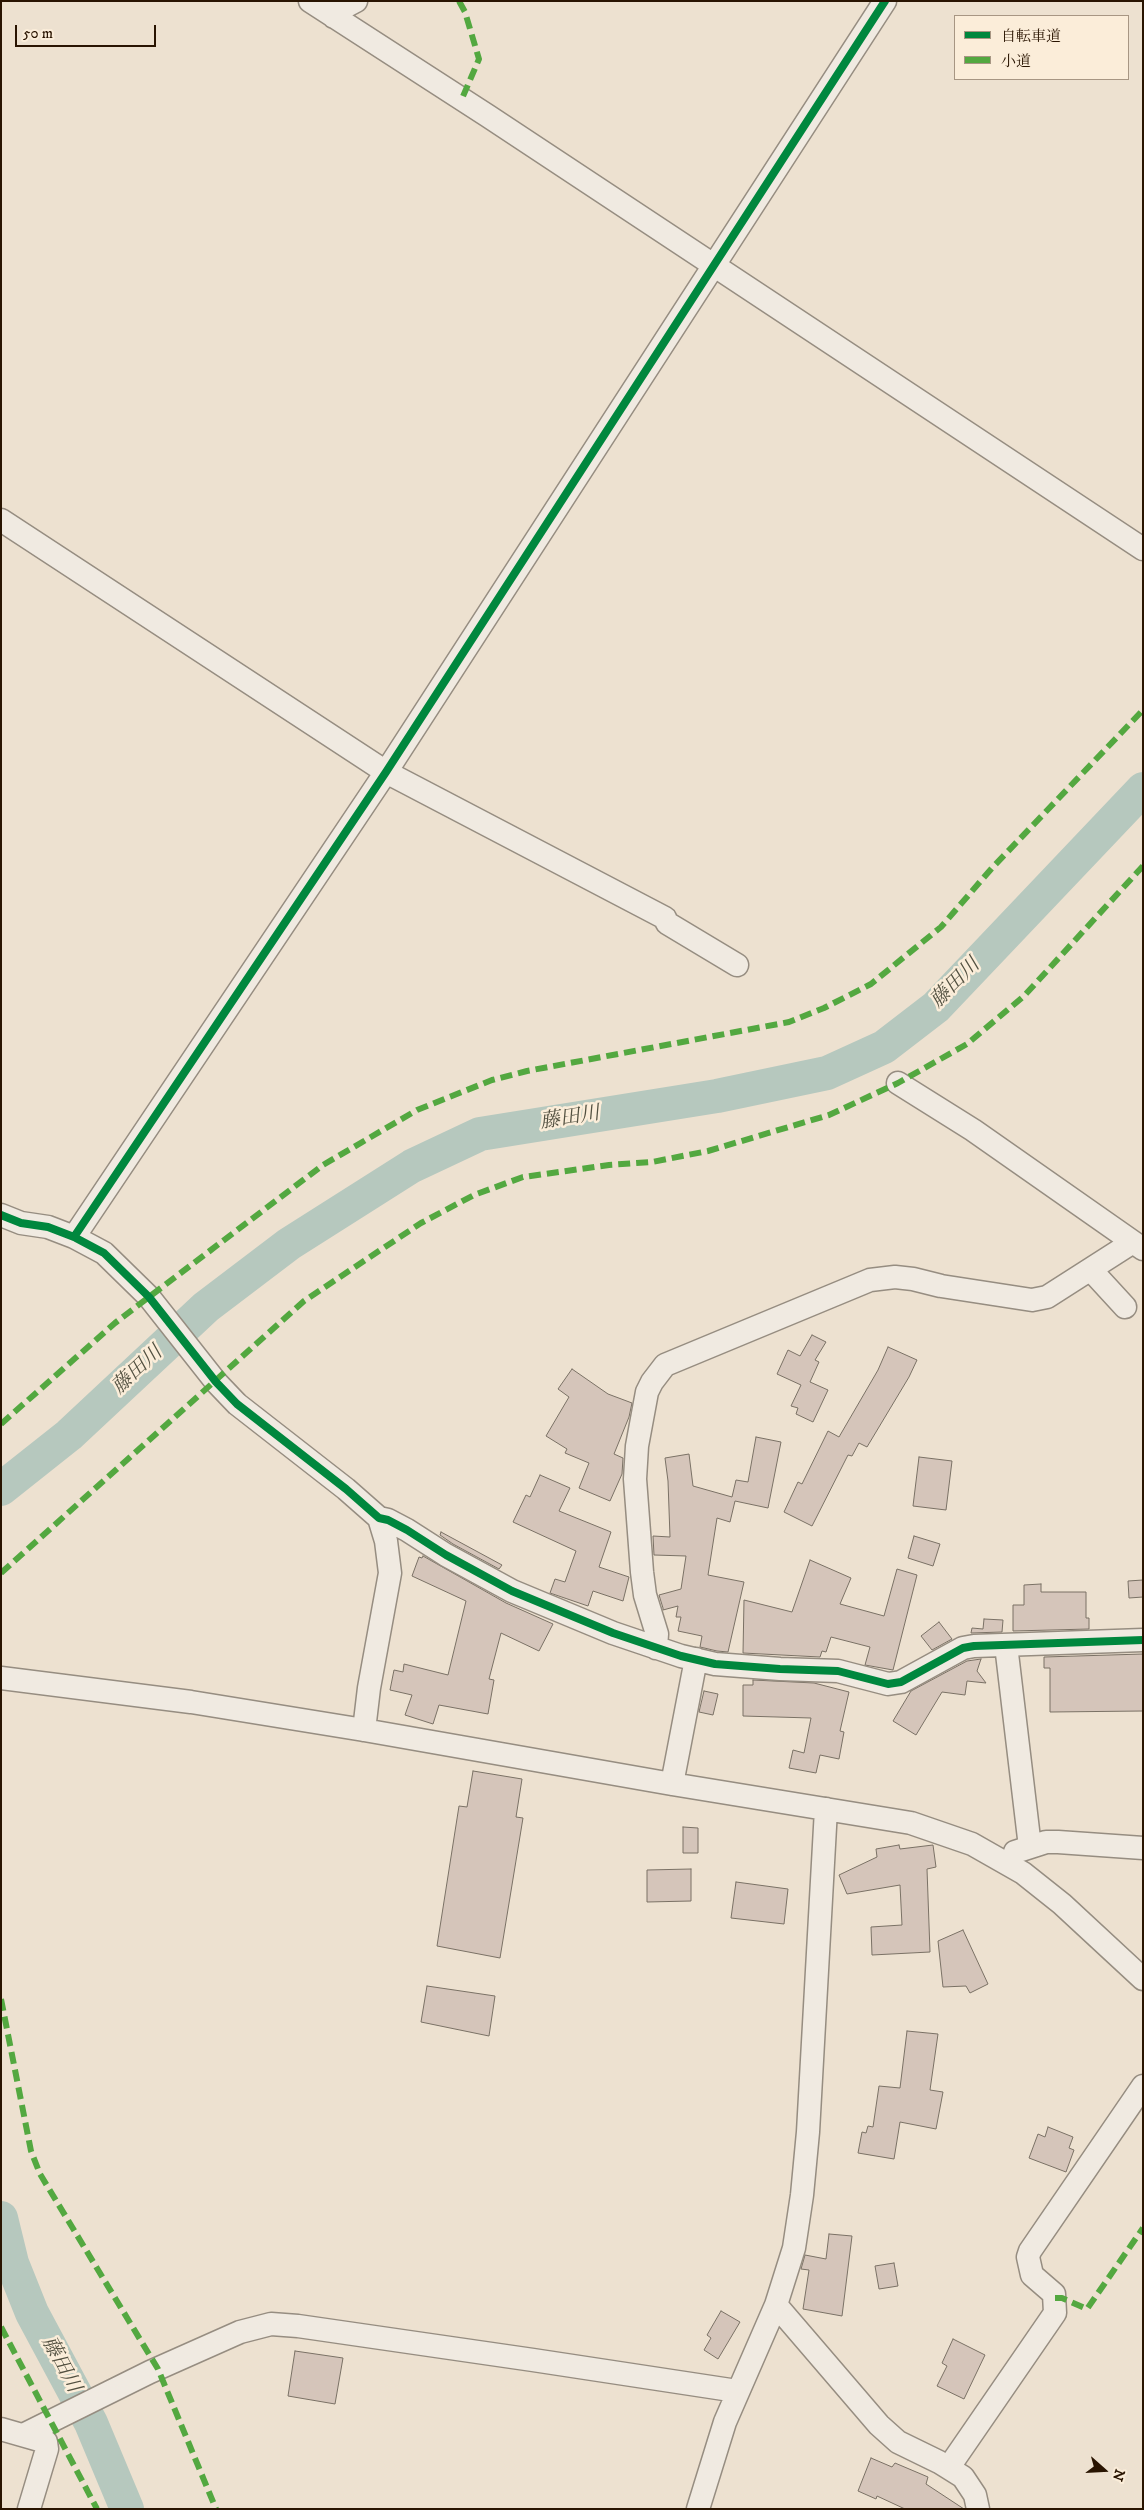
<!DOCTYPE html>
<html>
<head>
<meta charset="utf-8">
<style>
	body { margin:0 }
	#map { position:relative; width:1144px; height:2510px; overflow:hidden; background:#ede1d0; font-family:"IM FELL DW Pica","Noto Serif JP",serif }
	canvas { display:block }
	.frame { position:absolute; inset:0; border:2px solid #291401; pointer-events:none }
	.legend { position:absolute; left:954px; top:15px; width:175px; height:65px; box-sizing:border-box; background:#fbedd9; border:1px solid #a79683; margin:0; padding:6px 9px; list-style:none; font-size:15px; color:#291401 }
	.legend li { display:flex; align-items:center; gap:10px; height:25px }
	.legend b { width:25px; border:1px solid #a79683 }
	.north { position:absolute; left:1079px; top:2445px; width:50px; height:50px; -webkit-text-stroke:4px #fbedd9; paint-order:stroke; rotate:109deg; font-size:14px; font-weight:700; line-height:20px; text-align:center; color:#291401 }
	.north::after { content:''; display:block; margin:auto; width:18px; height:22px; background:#291401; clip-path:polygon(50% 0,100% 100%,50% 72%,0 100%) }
	.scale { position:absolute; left:15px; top:25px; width:141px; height:22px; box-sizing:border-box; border:2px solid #291401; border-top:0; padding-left:6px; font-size:15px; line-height:18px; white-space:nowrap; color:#291401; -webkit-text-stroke:4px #fbedd9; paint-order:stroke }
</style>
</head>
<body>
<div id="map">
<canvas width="1144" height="2510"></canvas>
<div class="frame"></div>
<ul class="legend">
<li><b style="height:6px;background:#00873e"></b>自転車道</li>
<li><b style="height:6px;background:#53a840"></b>小道</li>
</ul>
<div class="north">N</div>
<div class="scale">50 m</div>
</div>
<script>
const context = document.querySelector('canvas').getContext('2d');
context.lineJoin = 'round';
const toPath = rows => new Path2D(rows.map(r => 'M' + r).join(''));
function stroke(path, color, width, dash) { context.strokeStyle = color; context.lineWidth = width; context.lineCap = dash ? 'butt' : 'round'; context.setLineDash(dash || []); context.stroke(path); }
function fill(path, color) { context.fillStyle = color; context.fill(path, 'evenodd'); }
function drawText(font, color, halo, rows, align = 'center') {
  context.font = font + ' "IM FELL DW Pica","Noto Serif JP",serif'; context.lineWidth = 5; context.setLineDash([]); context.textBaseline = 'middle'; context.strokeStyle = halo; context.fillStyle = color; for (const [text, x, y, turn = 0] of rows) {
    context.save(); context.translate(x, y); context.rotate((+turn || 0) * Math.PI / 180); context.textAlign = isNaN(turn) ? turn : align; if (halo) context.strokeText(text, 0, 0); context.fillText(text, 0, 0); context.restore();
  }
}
stroke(toPath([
	[1,1489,69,1435,206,1307,289,1244,412,1166,480,1134,717,1096,827,1073,884,1047,936,1007,1143,789],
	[1,2218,12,2263,32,2313,91,2423,127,2509]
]), '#b6c8be', 34);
const building = toPath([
	[812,1335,826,1342,815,1360,819,1362,810,1382,828,1390,813,1422,796,1414,798,1408,791,1406,801,1385,777,1374,788,1350,800,1356,812,1335],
	[888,1347,917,1360,909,1377,867,1447,859,1443,852,1456,848,1455,812,1526,784,1512,798,1482,802,1484,828,1431,839,1437,878,1370,888,1347],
	[572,1369,608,1394,632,1403,629,1417,614,1454,623,1458,622,1474,610,1501,579,1488,589,1463,565,1453,567,1449,546,1436,569,1397,558,1389,572,1369],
	[756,1437,781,1442,768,1508,735,1501,730,1522,717,1518,708,1575,744,1582,728,1652,717,1651,700,1647,702,1636,678,1631,681,1617,676,1617,678,1606,663,1610,663,1608,659,1595,681,1589,686,1556,654,1555,653,1536,670,1537,668,1481,665,1458,689,1454,693,1486,732,1497,736,1480,748,1482,756,1437],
	[919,1457,952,1461,946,1510,913,1506,919,1457],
	[540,1475,570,1488,559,1511,611,1532,599,1567,629,1577,623,1601,593,1591,588,1606,550,1593,555,1579,565,1582,576,1551,513,1522,526,1495,530,1497,540,1475],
	[441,1532,502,1565,499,1569,453,1544,440,1535,441,1532],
	[914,1536,940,1544,933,1566,908,1558,914,1536],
	[423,1556,506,1603,553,1624,539,1651,501,1633,489,1679,494,1680,488,1714,439,1705,433,1724,405,1715,412,1695,390,1690,394,1670,403,1672,404,1664,448,1675,466,1601,412,1576,419,1557,422,1558,423,1556],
	[810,1560,851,1578,840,1604,884,1616,897,1569,917,1575,893,1670,865,1665,870,1647,831,1637,826,1652,822,1651,820,1657,743,1653,744,1600,792,1612,810,1560],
	[1143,1580,1143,1597,1129,1598,1128,1581,1143,1580],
	[1041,1584,1041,1592,1086,1592,1086,1618,1089,1618,1089,1629,1013,1631,1013,1605,1024,1605,1024,1585,1041,1584],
	[984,1619,1003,1620,1002,1632,971,1633,972,1628,983,1629,984,1619],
	[939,1622,952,1639,932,1650,921,1636,939,1622],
	[1143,1654,1143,1711,1050,1712,1050,1668,1044,1668,1044,1657,1143,1654],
	[981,1659,977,1671,986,1683,967,1681,965,1695,942,1692,916,1735,893,1721,911,1691,967,1661,981,1659],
	[753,1680,814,1683,849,1692,840,1731,844,1732,839,1759,820,1755,816,1773,789,1768,793,1750,804,1753,811,1718,743,1716,743,1685,753,1685,753,1680],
	[704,1691,718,1694,713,1715,699,1712,704,1691],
	[473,1771,522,1779,516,1817,523,1818,500,1958,437,1946,459,1806,467,1807,473,1771],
	[683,1827,698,1828,698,1853,683,1853,683,1827],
	[899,1845,900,1849,933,1845,936,1867,927,1869,930,1952,872,1955,871,1927,902,1925,900,1885,847,1894,839,1875,877,1857,876,1849,899,1845],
	[691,1869,691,1901,647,1902,647,1870,691,1869],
	[736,1882,788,1889,784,1924,731,1918,736,1882],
	[963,1930,988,1984,970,1993,966,1986,943,1987,938,1941,963,1930],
	[427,1986,495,1996,489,2036,421,2022,427,1986],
	[907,2031,938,2034,930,2090,943,2092,936,2129,900,2122,894,2159,858,2153,862,2132,866,2133,868,2126,873,2127,879,2086,900,2088,907,2031],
	[1048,2127,1073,2137,1069,2148,1074,2150,1066,2172,1029,2158,1038,2134,1045,2137,1048,2127],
	[829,2234,852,2236,842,2316,803,2309,809,2270,801,2269,805,2255,826,2259,829,2234],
	[894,2263,898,2286,879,2289,875,2266,894,2263],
	[721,2311,740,2322,718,2359,704,2350,711,2338,707,2335,721,2311],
	[953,2339,985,2355,964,2399,937,2386,947,2366,942,2363,953,2339],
	[295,2351,343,2358,335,2404,288,2396,295,2351],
	[871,2458,892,2467,895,2463,928,2477,926,2484,964,2509,905,2509,877,2496,876,2499,858,2491,871,2458]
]);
fill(building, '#d5c5ba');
stroke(building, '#7a7165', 1);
const minor = toPath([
	[310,1,488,116,1143,549],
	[334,17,337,11,356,1],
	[1,520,386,772,665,918,667,923,737,965],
	[898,1083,973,1130,1143,1249],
	[1,1215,21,1223,48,1227,74,1237,104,1253,149,1297,216,1382,237,1404,346,1489,379,1518,388,1520,407,1530,446,1555,512,1591,613,1633,681,1656,715,1664,780,1669,838,1671,888,1684,901,1682,963,1648,974,1646,1143,1640],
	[74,1237,386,772,885,1],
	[1091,1270,1125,1307],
	[1006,1645,1030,1847],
	[656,1648,657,1634,645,1595,642,1572,635,1479,637,1446,647,1392,652,1382,665,1365,870,1280,895,1277,913,1279,941,1286,1032,1300,1047,1297,1133,1242],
	[1,1678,191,1702,364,1730,672,1784,911,1823,972,1844,1023,1873,1062,1904,1143,1979],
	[364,1730,369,1688,390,1573,386,1541,379,1518],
	[672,1784,696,1659],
	[1015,1852,1046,1842,1058,1842,1143,1848],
	[776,2305,879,2425,898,2442,939,2462,963,2477,975,2495,978,2509],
	[1,2429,46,2442,47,2449,29,2509],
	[23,2435,150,2372,240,2332,271,2324,298,2326,533,2360,737,2391],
	[949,2467,1055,2313,1054,2294,1032,2275,1028,2257,1030,2251,1143,2086],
	[698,2509,725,2422,776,2305,794,2248,802,2195,808,2132,826,1809]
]);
stroke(minor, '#968d81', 25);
stroke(minor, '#f0eae1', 22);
stroke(toPath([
	[459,1,465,12,479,59,461,101],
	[1,1424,115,1323,149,1297,323,1165,417,1110,492,1080,527,1071,789,1022,824,1008,871,984,941,927,992,868,1143,710],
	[1,1573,304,1301,421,1223,474,1195,523,1177,609,1165,652,1162,708,1151,829,1115,898,1083,967,1044,1024,996,1143,866],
	[1,1999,31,2151,40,2174,158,2369,216,2509],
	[1055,2298,1062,2298,1087,2309,1143,2228],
	[1,2327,97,2509]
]), '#53a840', 6, [12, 6]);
stroke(toPath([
	[1,1215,21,1223,48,1227,74,1237,104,1253,149,1297,216,1382,237,1404,346,1489,379,1518,388,1520,407,1530,446,1555,512,1591,613,1633,681,1656,715,1664,780,1669,838,1671,888,1684,901,1682,963,1648,974,1646,1143,1640],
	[74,1237,386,772,885,1]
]), '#00873e', 8);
drawText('italic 20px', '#525040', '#fbedd9', [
	["藤田川",956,984,-45],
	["藤田川",570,1119,-9],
	["藤田川",138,1371,-43],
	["藤田川",60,2365,62]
]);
</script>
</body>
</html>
